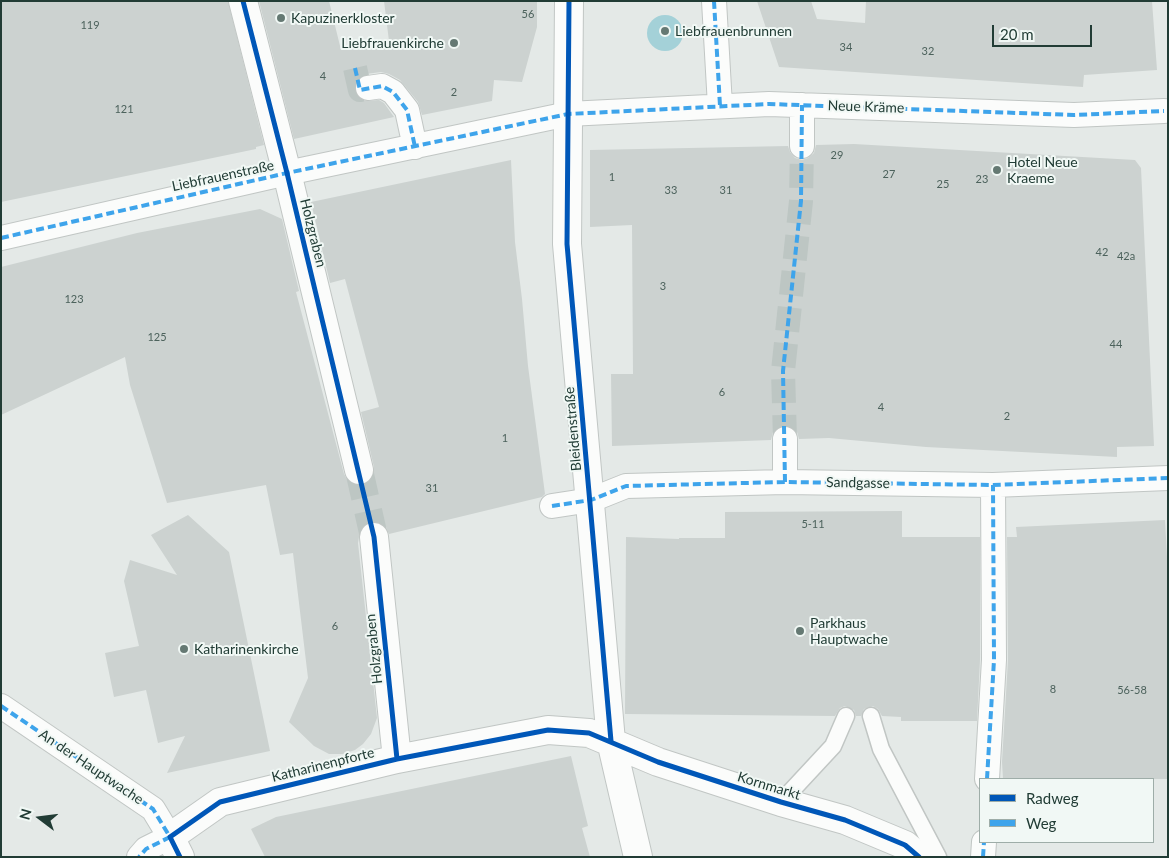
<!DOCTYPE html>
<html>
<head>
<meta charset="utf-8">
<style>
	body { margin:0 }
	#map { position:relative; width:1169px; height:858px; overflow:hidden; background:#e4e9e7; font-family:Lato,sans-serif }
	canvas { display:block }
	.frame { position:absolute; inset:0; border:2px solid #213c35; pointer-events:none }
	.legend { position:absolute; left:979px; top:778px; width:175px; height:65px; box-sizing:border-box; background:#f1f8f5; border:1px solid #9eada8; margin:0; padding:6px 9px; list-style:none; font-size:15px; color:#213c35 }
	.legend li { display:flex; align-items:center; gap:10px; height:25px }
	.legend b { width:25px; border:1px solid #9eada8 }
	.north { position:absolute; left:15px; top:793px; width:50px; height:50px; -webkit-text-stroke:4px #f1f8f5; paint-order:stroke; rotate:285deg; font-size:14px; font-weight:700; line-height:20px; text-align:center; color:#213c35 }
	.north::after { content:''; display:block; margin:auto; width:18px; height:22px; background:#213c35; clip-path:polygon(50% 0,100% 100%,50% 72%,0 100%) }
	.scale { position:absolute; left:992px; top:25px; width:100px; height:22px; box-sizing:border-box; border:2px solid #213c35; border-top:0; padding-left:6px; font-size:15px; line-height:18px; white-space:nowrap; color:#213c35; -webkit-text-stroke:4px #f1f8f5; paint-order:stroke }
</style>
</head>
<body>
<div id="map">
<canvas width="1169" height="858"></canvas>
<div class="frame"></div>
<ul class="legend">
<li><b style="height:6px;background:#0057b8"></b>Radweg</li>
<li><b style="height:6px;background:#3ea4eb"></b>Weg</li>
</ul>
<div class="north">N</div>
<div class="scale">20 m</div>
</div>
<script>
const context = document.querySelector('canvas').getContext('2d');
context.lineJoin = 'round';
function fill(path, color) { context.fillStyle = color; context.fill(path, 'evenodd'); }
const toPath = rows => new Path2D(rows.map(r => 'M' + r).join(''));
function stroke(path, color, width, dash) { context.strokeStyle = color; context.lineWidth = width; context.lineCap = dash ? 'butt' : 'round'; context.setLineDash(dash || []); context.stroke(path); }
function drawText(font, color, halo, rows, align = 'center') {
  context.font = font + ' Lato,sans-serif'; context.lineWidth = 4; context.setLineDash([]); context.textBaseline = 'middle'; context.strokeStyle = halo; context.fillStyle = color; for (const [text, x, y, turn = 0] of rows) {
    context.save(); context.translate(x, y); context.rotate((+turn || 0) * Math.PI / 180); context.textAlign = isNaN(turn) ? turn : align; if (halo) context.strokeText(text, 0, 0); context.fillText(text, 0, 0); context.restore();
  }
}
fill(toPath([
	'647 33a18 18 0 1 1 36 0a18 18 0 1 1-36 0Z'
]), '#a4d1d8');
fill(toPath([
	[1,1,228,1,264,145,256,147,256,149,1,202],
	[259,1,329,1,341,50,389,41,384,1,537,1,537,27,522,82,494,80,492,101,422,115,418,102,400,80,389,74,381,72,366,74,360,77,355,82,354,89,357,96,363,101,379,100,384,103,394,117,294,139],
	[757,1,811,1,817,19,865,23,866,1,1152,1,1157,70,1084,75,1083,87,779,67],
	[854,144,1135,160,1141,168,1154,446,1117,447,1117,457,926,447,829,438,799,439,797,432,791,427,785,425,779,427,773,432,771,440,612,446,611,374,633,374,632,225,590,227,590,150,788,146,790,152,795,158,802,160,808,158,814,153,816,145],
	[511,160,515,242,522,299,528,366,545,494,542,497,389,534,386,527,380,523,372,522,364,525,360,531,358,543,377,718,371,734,363,744,355,750,343,754,329,754,314,746,289,722,308,678,293,553,280,555,266,485,167,503,130,385,125,357,1,415,1,267,137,233,260,209,282,219,299,291,296,292,344,474,348,481,355,485,362,485,370,481,374,474,374,467,361,412,379,407,345,279,330,283,311,202],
	[902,511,902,537,980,537,980,660,977,721,901,721,901,717,882,716,878,709,873,706,864,709,861,716,856,716,854,710,845,706,840,708,835,716,625,714,626,537,679,539,679,538,725,538,725,512],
	[188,515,229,552,270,751,167,773,185,736,158,743,146,690,114,697,105,653,139,646,124,581,130,560,177,575,151,535],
	[1165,520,1168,575,1168,779,1003,779,1002,762,1008,660,1007,537,1017,537,1016,527],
	[571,756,588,826,582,828,590,857,265,857,251,829,276,817]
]), '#ccd2d0');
stroke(toPath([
	[355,68,360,90,368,88],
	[785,439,783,371,801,201,802,146]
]), '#bdc6c3', 24, [24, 12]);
stroke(toPath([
	[359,470,374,537]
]), '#bdc6c3', 28, [28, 14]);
const service = toPath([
	[871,716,881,749,938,857],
	[781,802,833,746,846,716]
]);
const pedestrian = toPath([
	[714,1,720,106],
	[368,88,382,86,393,92,407,110,415,147],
	[802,146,802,105],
	[1,238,287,173,568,114,769,104,1074,115,1164,111],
	[785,482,785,439],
	[552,506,591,500,626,486,785,482,993,485,1168,478],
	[1,706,153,809,170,837,146,849,139,857],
	[987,779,994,660,993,485],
	[983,857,984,842]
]);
const minor = toPath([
	[243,1,287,173,359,470],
	[569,1,567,244,611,741,638,857],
	[374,537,397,759],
	[180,857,170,837,220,802,397,759,548,730,589,733,658,762,781,802,845,820,905,845,919,857]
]);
stroke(service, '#c1c6c4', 19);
stroke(pedestrian, '#c1c6c4', 26);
stroke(minor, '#c1c6c4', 30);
stroke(service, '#fbfcfb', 16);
stroke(pedestrian, '#fbfcfb', 24);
stroke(minor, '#fbfcfb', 28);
stroke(toPath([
	[714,1,720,106],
	[355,68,360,90,382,86,393,92,407,110,415,147],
	[1,238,287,173,568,114,769,104,1074,115,1164,111],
	[785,482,783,371,801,201,802,105],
	[552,506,591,500,626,486,785,482,993,485,1168,478],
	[1,706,153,809,170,837,146,849,139,857],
	[987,779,994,660,993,485],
	[983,857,984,842]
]), '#3ea4eb', 4, [8, 4]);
stroke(toPath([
	[243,1,287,173,374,537,397,759],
	[569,1,567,244,611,741],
	[180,857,170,837,220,802,397,759,548,730,589,733,658,762,781,802,845,820,905,845,919,857]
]), '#0057b8', 5);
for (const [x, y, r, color] of [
	[281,18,5,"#657973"],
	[665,31,5,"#657973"],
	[454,43,5,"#657973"],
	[997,170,5,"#657973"],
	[800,631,5,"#657973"],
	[184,649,5,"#657973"]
]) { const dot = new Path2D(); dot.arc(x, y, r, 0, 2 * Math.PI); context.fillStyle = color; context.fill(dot); stroke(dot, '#f1f8f5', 2); }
drawText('11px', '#4c625c', null, [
	["56",528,14],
	["119",90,25],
	["34",846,47],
	["32",928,51],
	["4",323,76],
	["2",454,92],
	["121",124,109],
	["29",837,155],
	["27",889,174],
	["1",612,177],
	["23",982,179],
	["25",943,184],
	["33",671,190],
	["31",726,190],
	["42",1102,252],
	["42a",1126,256],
	["3",663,286],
	["123",74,299],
	["125",157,337],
	["44",1116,344],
	["6",722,392],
	["4",881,407],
	["2",1007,416],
	["1",505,438],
	["31",432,488],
	["5-11",813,524],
	["6",335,626],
	["8",1053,689],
	["56-58",1132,690]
]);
drawText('14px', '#213c35', '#f1f8f5', [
	["Kapuzinerkloster",291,18],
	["Liebfrauenbrunnen",675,31],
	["Liebfrauenkirche",444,43,"right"],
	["Hotel Neue",1007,162],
	["Kraeme",1007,178],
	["Parkhaus",810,623],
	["Hauptwache",810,639],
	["Katharinenkirche",194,649]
], 'left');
drawText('14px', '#213c35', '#f1f8f5', [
	["Neue Kräme",866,107,2],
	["Liebfrauenstraße",223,176,-12],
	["Holzgraben",313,233,76],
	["Bleidenstraße",573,429,-95],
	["Sandgasse",858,483,1],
	["Holzgraben",374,649,-96],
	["Katharinenpforte",323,765,-14],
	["An der Hauptwache",91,767,34],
	["Kornmarkt",769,786,17]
]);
</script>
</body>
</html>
